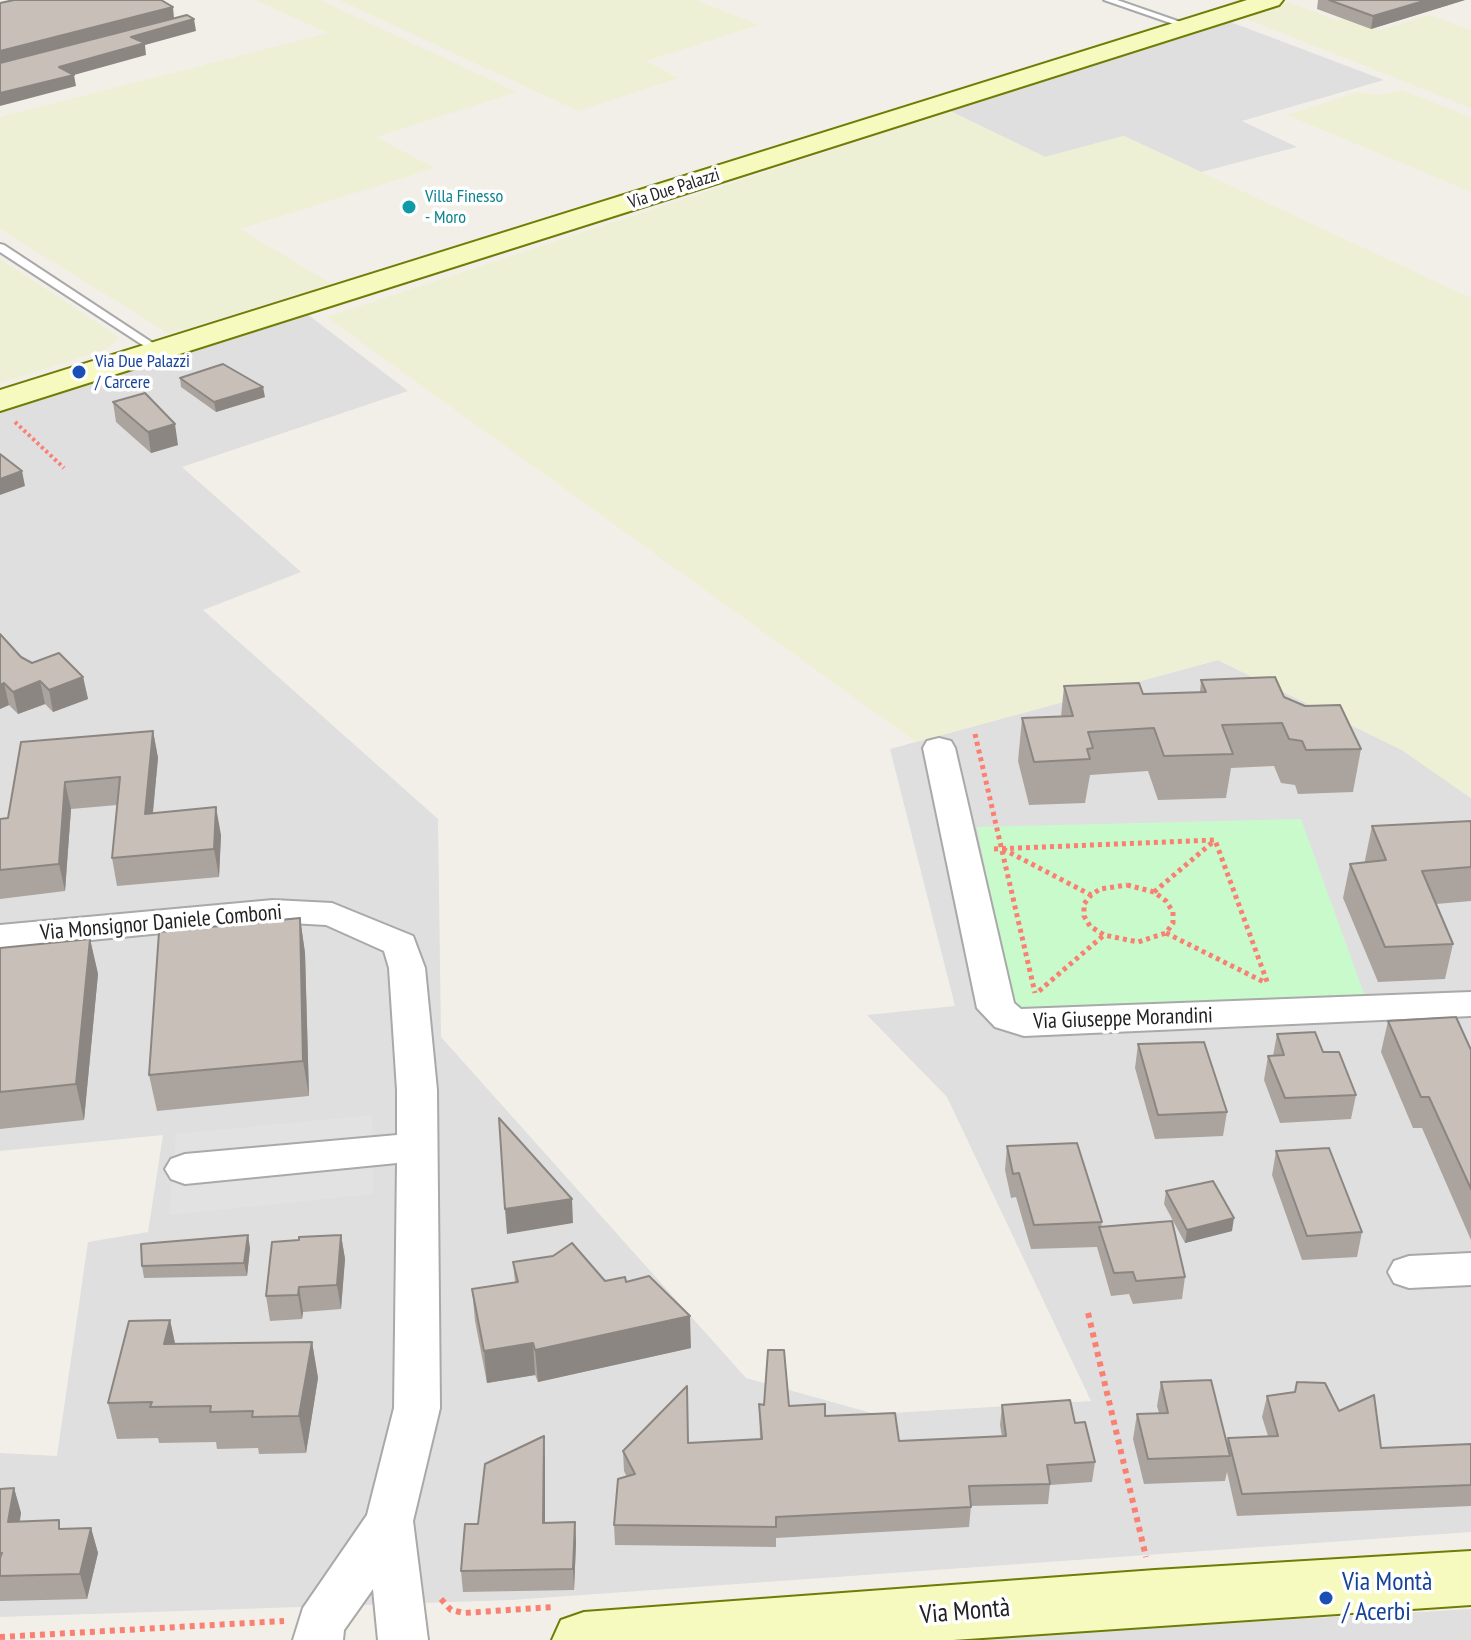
<!DOCTYPE html>
<html>
<head>
<meta charset="utf-8">
<style>
	body { margin:0 }
	canvas { display:block; background:#f2efe9 }
</style>
</head>
<body>
<canvas width="1471" height="1640"></canvas>
<script>
const context = document.querySelector('canvas').getContext('2d');
context.lineJoin = 'round';
function fill(path, color) { context.fillStyle = color; context.fill(path, 'evenodd'); }
const toPath = rows => new Path2D(rows.map(r => 'M' + r).join(''));
function stroke(path, color, width, dash) { context.strokeStyle = color; context.lineWidth = width; context.lineCap = dash ? 'butt' : 'round'; context.setLineDash(dash || []); context.stroke(path); }
function drawText(font, color, halo, rows, align = 'center') {
  context.font = font + ' "PT Sans Narrow",sans-serif'; context.lineWidth = 7; context.setLineDash([]); context.textBaseline = 'middle'; context.strokeStyle = halo; context.fillStyle = color; for (const [text, x, y, turn = 0] of rows) {
    context.save(); context.translate(x, y); context.rotate((+turn || 0) * Math.PI / 180); context.textAlign = isNaN(turn) ? turn : align; if (halo) context.strokeText(text, 0, 0); context.fillText(text, 0, 0); context.restore();
  }
}
fill(toPath([
	[1228,21,1384,80,1242,121,1297,147,1201,172,1124,136,1045,157,950,111],
	[307,314,408,391,182,467,301,572,203,610,438,819,441,1037,746,1378,875,1414,1091,1401,947,1097,867,1015,955,1006,890,749,1218,660,1402,750,1471,798,1471,1532,512,1600,0,1617,0,1453,57,1456,88,1242,148,1232,163,1135,0,1151,0,413],
	[1471,1609,1471,1640,938,1640]
]), '#e0dfdf');
fill(toPath([
	[255,0,320,0,517,92,376,137,435,168,240,229,332,284,169,334,0,229,0,117,328,33],
	[339,0,696,0,759,25,646,61,679,78,578,111],
	[1289,2,1336,20,1347,18,1380,30,1429,15,1471,30,1471,108,1244,18],
	[1402,90,1471,117,1471,192,1287,115,1358,92,1378,95],
	[950,111,1045,157,1124,136,1471,298,1471,798,1402,750,1218,660,916,742,326,317],
	[0,259,119,337,107,349,0,383]
]), '#eef0d5');
fill(toPath([
	[1301,819,1367,1002,1014,1013,977,827]
]), '#c8facc');
fill(toPath([
	[372,1115,373,1194,169,1215,176,1134]
]), '#e2e2e2');
const lane = toPath([
	[1104,0,1117,0,1192,26,1185,28,1104,0],
	[0,244,4,245,165,351,163,353,155,353,0,252,0,244]
]);
const street = toPath([
	[939,738,951,741,955,748,1014,1003,1021,1009,1471,992,1471,1016,1024,1036,995,1027,977,1008,923,748,927,741,939,738],
	[273,900,332,903,413,936,425,968,437,1090,440,1408,413,1521,428,1640,378,1640,373,1589,344,1630,343,1640,293,1640,303,1608,367,1515,394,1408,397,1163,185,1184,171,1179,165,1169,171,1159,185,1154,397,1135,397,1090,389,968,384,951,326,925,273,922,0,949,0,925,273,900],
	[1471,1253,1471,1285,1409,1288,1394,1283,1388,1272,1394,1261,1409,1256,1471,1253]
]);
const secondary = toPath([
	[1247,0,1283,0,1279,5,0,411,0,390,1247,0],
	[1471,1551,1471,1605,953,1640,552,1640,561,1620,584,1612,1155,1570,1471,1551]
]);
stroke(lane, '#a9a9a9', 4);
stroke(street, '#a9a9a9', 4);
stroke(secondary, '#707d05', 4);
stroke(toPath([
	[15,422,64,468]
]), '#fa8072', 4, [3, 3]);
stroke(toPath([
	[975,734,1035,993],
	[994,849,1215,840,1268,984],
	[1003,849,1091,895],
	[1127,885,1154,892,1166,901,1173,912,1173,923,1166,933,1138,942,1104,935,1090,926,1084,916,1084,904,1091,895,1100,889,1127,885],
	[1154,892,1214,841],
	[1166,933,1264,982],
	[1039,991,1104,935]
]), '#fa8072', 5, [4, 4]);
stroke(toPath([
	[1088,1313,1146,1557],
	[441,1599,451,1610,464,1613,553,1607],
	[0,1637,284,1621]
]), '#fa8072', 6, [5, 5]);
fill(lane, '#fff');
fill(street, '#fff');
fill(secondary, '#f7fabf');
fill(toPath([
	[1318,0,1465,0,1371,29,1317,9],
	[180,378,265,397,216,412,181,387],
	[113,402,178,445,151,453,116,422],
	[0,634,21,657,32,663,83,677,88,699,53,712,45,704,18,714,9,705,0,709],
	[1201,680,1284,697,1361,749,1353,792,1298,794,1295,785,1281,783,1274,766,1231,768,1226,798,1158,800,1148,771,1090,775,1085,803,1029,805,1018,761,1022,718,1061,717,1064,686,1143,694,1200,692],
	[153,731,158,758,153,813,221,835,219,877,117,886,112,858,117,805,71,809,65,891,0,899,0,819,8,818,21,742],
	[1471,821,1471,901,1436,904,1453,944,1445,979,1378,982,1343,898,1350,864,1365,862,1365,860,1372,826],
	[300,918,305,953,309,1096,157,1111,149,1075],
	[90,939,98,974,84,1120,0,1129,0,948],
	[1388,1021,1471,1050,1471,1240,1422,1128,1413,1128,1381,1052],
	[1277,1034,1323,1052,1356,1095,1351,1119,1280,1123,1264,1080,1268,1056,1273,1056],
	[1138,1044,1227,1112,1223,1136,1155,1139,1135,1068],
	[1007,1146,1102,1222,1101,1227,1185,1277,1182,1299,1133,1304,1129,1294,1111,1296,1097,1247,1031,1249,1016,1197,1011,1198,1005,1170],
	[1276,1151,1362,1232,1357,1257,1302,1260,1272,1175],
	[1166,1191,1232,1231,1185,1243,1164,1204],
	[341,1235,345,1259,341,1309,303,1312,302,1319,270,1321,266,1296,299,1240],
	[250,1248,247,1276,144,1278,142,1266],
	[513,1262,605,1281,626,1282,691,1348,538,1382,535,1375,487,1383,475,1321,472,1289,515,1282],
	[170,1320,175,1344,312,1342,318,1378,306,1453,259,1454,258,1448,217,1449,216,1442,159,1443,158,1438,117,1439,108,1403],
	[1161,1382,1227,1444,1228,1438,1268,1436,1262,1417,1267,1396,1339,1411,1381,1448,1471,1444,1471,1506,1237,1516,1227,1472,1225,1481,1144,1484,1133,1439,1137,1414,1159,1413,1157,1406],
	[759,1404,789,1406,825,1416,899,1441,1002,1437,1000,1425,1002,1405,1075,1423,1095,1462,1092,1482,1050,1485,1048,1504,971,1506,969,1527,776,1538,776,1547,615,1545,614,1525,627,1477,624,1471,623,1451,688,1443,760,1439],
	[545,1457,545,1523,575,1522,576,1543,574,1590,463,1592,461,1571,478,1524],
	[14,1488,21,1513,20,1521,62,1529,91,1528,98,1553,87,1599,0,1601,0,1489]
]), '#aba49e');
fill(toPath([
	[1427,0,1465,0,1371,29,1373,16],
	[173,7,174,18,0,63,0,51],
	[194,19,196,31,145,45,146,55,74,75,76,86,0,106,0,93,59,67,131,37],
	[263,387,265,397,216,412,214,402],
	[175,424,178,445,151,453,148,432],
	[22,471,25,486,0,495,0,479],
	[83,677,88,699,53,712,49,690],
	[40,681,45,704,18,714,13,692],
	[4,683,9,705,0,709,0,685],
	[153,731,158,758,150,841,145,814],
	[65,782,71,809,65,891,59,864],
	[216,807,221,835,219,877,214,849],
	[300,918,305,953,309,1096,303,1061],
	[90,939,98,974,84,1120,76,1084],
	[572,1199,573,1223,507,1234,505,1209],
	[1234,1218,1232,1231,1185,1243,1187,1230],
	[248,1235,250,1248,247,1276,244,1263],
	[341,1235,345,1259,341,1309,337,1285],
	[299,1287,303,1312,302,1319,298,1295],
	[690,1316,691,1348,538,1382,535,1350],
	[170,1320,178,1357,164,1344],
	[312,1342,318,1378,306,1453,299,1416],
	[533,1343,535,1375,487,1383,484,1351],
	[544,1436,545,1457,545,1544,543,1523],
	[14,1488,21,1513,15,1546,8,1522],
	[575,1522,576,1543,574,1590,573,1569],
	[91,1528,98,1553,87,1599,80,1574]
]), '#8b8681');
const building = toPath([
	[14,0,161,0,173,7,0,51,0,3,14,0],
	[1329,0,1427,0,1373,16,1329,0],
	[187,15,194,19,131,37,145,43,59,67,74,75,0,93,0,63,187,15],
	[223,364,263,387,214,402,180,378,223,364],
	[145,393,175,424,148,432,113,402,145,393],
	[0,454,22,471,0,479,0,454],
	[0,634,21,657,32,663,59,653,83,677,49,690,40,681,13,692,4,683,0,685,0,634],
	[1275,677,1284,697,1305,706,1340,705,1361,749,1306,750,1302,741,1289,739,1282,723,1222,725,1233,754,1164,756,1154,728,1088,732,1093,748,1087,749,1090,759,1034,762,1022,718,1073,716,1064,686,1139,683,1143,694,1206,692,1201,680,1275,677],
	[153,731,145,814,216,807,214,849,112,858,120,777,65,782,59,864,0,870,0,819,8,818,21,742,153,731],
	[1471,821,1471,867,1422,871,1453,944,1385,947,1350,864,1386,860,1372,826,1471,821],
	[300,918,303,1061,149,1075,159,932,300,918],
	[90,939,76,1084,0,1092,0,948,90,939],
	[1456,1017,1471,1050,1471,1189,1429,1097,1421,1097,1388,1021,1456,1017],
	[1315,1032,1323,1052,1339,1052,1356,1095,1285,1098,1268,1056,1284,1055,1277,1034,1315,1032],
	[1204,1042,1227,1112,1158,1115,1138,1044,1204,1042],
	[499,1118,572,1199,505,1209,499,1118],
	[1077,1143,1102,1222,1034,1225,1019,1173,1013,1174,1007,1146,1077,1143],
	[1329,1148,1362,1232,1307,1236,1276,1151,1329,1148],
	[1213,1181,1234,1218,1187,1230,1166,1191,1213,1181],
	[1172,1221,1185,1277,1136,1281,1133,1272,1114,1273,1099,1227,1172,1221],
	[248,1235,244,1263,142,1266,141,1244,248,1235],
	[341,1235,337,1285,299,1287,298,1295,266,1296,272,1242,299,1240,299,1237,341,1235],
	[572,1243,605,1281,625,1277,626,1282,649,1276,690,1316,535,1350,533,1343,484,1351,472,1289,518,1282,513,1262,553,1256,572,1243],
	[170,1320,164,1344,312,1342,299,1416,252,1417,253,1411,210,1412,211,1406,150,1407,152,1402,108,1403,129,1321,170,1320],
	[768,1350,784,1350,789,1406,825,1404,825,1416,895,1413,899,1441,1006,1436,1002,1405,1070,1400,1075,1423,1085,1422,1095,1462,1047,1465,1050,1484,969,1486,971,1507,776,1517,776,1527,614,1525,618,1479,635,1474,623,1451,687,1386,688,1443,762,1439,759,1404,764,1405,768,1350],
	[1211,1380,1230,1456,1148,1459,1137,1414,1168,1413,1161,1382,1211,1380],
	[1297,1382,1325,1383,1339,1411,1374,1395,1381,1448,1471,1444,1471,1485,1242,1494,1228,1438,1278,1436,1267,1396,1295,1392,1297,1382],
	[544,1436,543,1523,575,1522,573,1569,461,1571,465,1524,478,1524,485,1464,544,1436],
	[14,1488,8,1522,59,1520,59,1529,91,1528,80,1574,0,1576,0,1558,2,1553,0,1553,0,1489,14,1488]
]);
fill(building, '#c7bfb8');
stroke(building, '#8b8681', 2);
for (const [x, y, r, color] of [
	[409,207,8,"#0f9aa8"],
	[79,372,8,"#1a4fb4"],
	[1326,1598,8,"#1a4fb4"]
]) { const dot = new Path2D(); dot.arc(x, y, r, 0, 2 * Math.PI); context.fillStyle = color; context.fill(dot); stroke(dot, '#fff', 3); }
drawText('18px', '#222', '#fff', [
	["Via Due Palazzi",674,189,-18]
]);
drawText('18px', '#0d838f', '#fff', [
	["Villa Finesso",425,197],
	["- Moro",425,218]
], 'left');
drawText('18px', '#164399', '#fff', [
	["Via Due Palazzi",95,362],
	["/ Carcere",95,383]
], 'left');
drawText('22px', '#222', '#fff', [
	["Via Monsignor Daniele Comboni",161,923,-5],
	["Via Giuseppe Morandini",1123,1019,-2]
]);
drawText('26px', '#164399', '#fff', [
	["Via Montà",1342,1583],
	["/ Acerbi",1342,1613]
], 'left');
drawText('26px', '#222', '#fff', [
	["Via Montà",965,1612,-5]
]);
</script>
</body>
</html>
